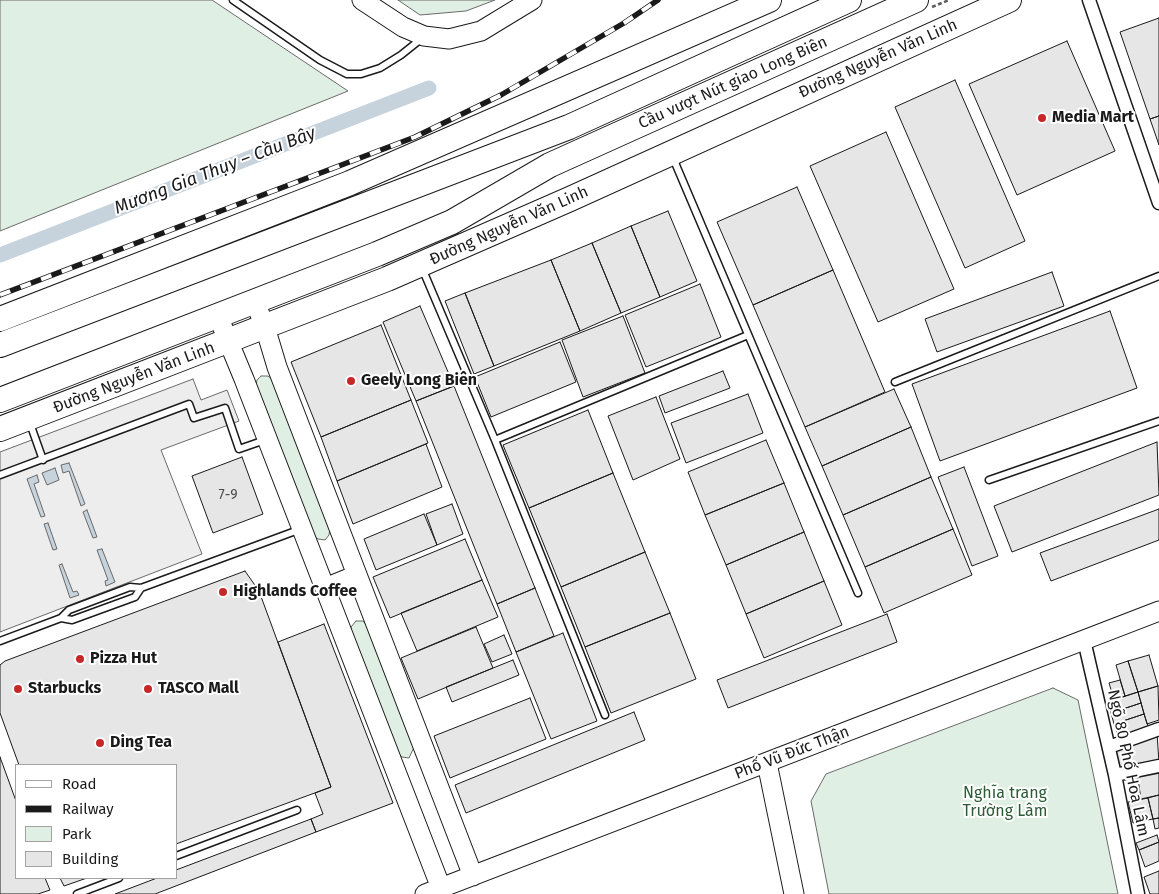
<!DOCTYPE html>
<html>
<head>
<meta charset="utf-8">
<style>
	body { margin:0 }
	#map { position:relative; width:1159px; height:894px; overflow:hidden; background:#fff; font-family:"Fira Sans",sans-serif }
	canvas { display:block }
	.legend { position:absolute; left:15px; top:764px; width:162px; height:115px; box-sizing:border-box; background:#fff; border:1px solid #a3a3a3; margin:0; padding:6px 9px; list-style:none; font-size:15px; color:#1a1a1a }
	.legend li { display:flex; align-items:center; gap:10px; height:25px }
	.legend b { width:25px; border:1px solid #a3a3a3 }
</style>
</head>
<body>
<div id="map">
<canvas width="1159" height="894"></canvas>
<ul class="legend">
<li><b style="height:6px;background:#fff"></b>Road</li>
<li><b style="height:6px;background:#1a1a1a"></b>Railway</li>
<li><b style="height:14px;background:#e0efe3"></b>Park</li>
<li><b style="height:14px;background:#e6e6e6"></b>Building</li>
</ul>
</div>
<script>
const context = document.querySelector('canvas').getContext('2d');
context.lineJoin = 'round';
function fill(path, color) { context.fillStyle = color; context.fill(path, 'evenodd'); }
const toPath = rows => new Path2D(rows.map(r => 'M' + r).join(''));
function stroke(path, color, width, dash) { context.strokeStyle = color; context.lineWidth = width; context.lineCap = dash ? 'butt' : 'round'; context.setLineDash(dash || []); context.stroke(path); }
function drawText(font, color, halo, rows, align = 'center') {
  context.font = font + ' "Fira Sans",sans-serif'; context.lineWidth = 4; context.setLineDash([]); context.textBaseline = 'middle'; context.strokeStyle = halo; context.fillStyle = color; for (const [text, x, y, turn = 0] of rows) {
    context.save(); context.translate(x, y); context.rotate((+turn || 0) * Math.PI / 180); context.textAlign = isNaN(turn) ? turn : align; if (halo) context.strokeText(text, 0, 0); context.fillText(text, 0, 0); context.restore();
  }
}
const green = toPath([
	[0,0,212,0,348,91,0,231,0,0],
	[398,0,495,0,466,11,420,15,398,0],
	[261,376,268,376,273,380,330,528,329,535,325,540,318,539,312,535,255,387,257,380,261,376],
	[356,621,363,621,369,628,415,745,409,758,402,757,396,752,351,635,351,627,356,621],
	[1053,688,1078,700,1118,894,829,894,811,801,826,774,1053,688]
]);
fill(green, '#e0efe3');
stroke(green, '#6a6a6a', 1);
const parking = toPath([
	[193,379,201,400,227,390,239,421,161,450,202,554,0,632,0,452,193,379]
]);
fill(parking, '#ededed');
stroke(parking, '#6a6a6a', 1);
const water = toPath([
	[69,463,85,504,81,506,69,471,63,473,61,465,69,463],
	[55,468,59,480,47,485,42,473,55,468],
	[37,475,39,482,34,484,45,516,41,517,27,479,37,475],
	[87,510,97,537,93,538,83,512,87,510],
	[48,523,57,549,53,550,44,524,48,523],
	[102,549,115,582,106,586,105,581,108,580,97,550,102,549],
	[62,564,73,592,77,591,79,595,70,598,59,565,62,564]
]);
fill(water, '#c6d2dc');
stroke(water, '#6a6a6a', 1);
stroke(toPath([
	[0,255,429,88]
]), '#c6d2dc', 15);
const building = toPath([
	[1159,18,1159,116,1150,119,1120,32,1159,18],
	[1067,41,1115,151,1017,195,969,84,1067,41],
	[955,80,1025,241,965,268,895,107,955,80],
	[1159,116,1159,145,1150,119,1159,116],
	[886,132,954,289,878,322,810,166,886,132],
	[797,187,833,270,753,305,717,222,797,187],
	[668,211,697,281,660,297,631,226,668,211],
	[631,226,660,297,621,313,592,243,631,226],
	[592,243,621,313,580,331,551,260,592,243],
	[551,260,580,331,494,366,465,293,551,260],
	[833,270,885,392,805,427,753,305,833,270],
	[1052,272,1064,306,937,352,925,319,1052,272],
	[700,284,721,337,646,367,625,315,700,284],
	[465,293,494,366,474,374,445,301,465,293],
	[420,306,454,386,416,401,383,322,420,306],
	[1110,311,1137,388,940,461,912,384,1110,311],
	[623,316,645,373,583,397,562,340,623,316],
	[381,325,411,400,321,437,291,362,381,325],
	[560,342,576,382,491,417,475,377,560,342],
	[723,371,730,388,665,413,659,396,723,371],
	[454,386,535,588,497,604,416,401,454,386],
	[894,389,911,427,822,466,805,427,894,389],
	[748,394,763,433,686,463,671,423,748,394],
	[656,397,680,459,633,480,608,416,656,397],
	[411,400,428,443,337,481,321,437,411,400],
	[588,410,613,473,529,508,503,445,588,410],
	[911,427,931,477,843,515,822,466,911,427],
	[766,440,784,483,705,515,688,472,766,440],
	[1157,442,1159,495,1012,552,994,506,1157,442],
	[426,444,442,487,353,524,337,481,426,444],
	[242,457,263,514,213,533,192,476,242,457],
	[964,467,998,556,972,566,938,477,964,467],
	[613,473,645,552,561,587,529,508,613,473],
	[931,477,953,529,865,567,843,515,931,477],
	[784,483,804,532,726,565,705,515,784,483],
	[452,504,463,534,437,545,426,514,452,504],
	[1159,509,1159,540,1051,581,1040,553,1159,509],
	[424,514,437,545,376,570,364,539,424,514],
	[953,529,972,575,884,613,865,567,953,529],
	[804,532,824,581,746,614,726,565,804,532],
	[465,539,482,580,390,618,373,577,465,539],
	[645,552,670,613,585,647,561,587,645,552],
	[245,571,259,591,331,787,176,844,176,765,19,765,0,713,0,665,5,661,245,571],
	[482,580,498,617,417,651,401,613,482,580],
	[824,581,842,625,764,658,746,614,824,581],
	[535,588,554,636,516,652,497,604,535,588],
	[670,613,696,679,611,713,585,647,670,613],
	[887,614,897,642,728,708,717,680,887,614],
	[324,624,393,803,316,832,311,819,323,814,315,793,331,787,278,642,324,624],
	[476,627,493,668,418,699,401,658,476,627],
	[563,633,597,721,551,739,516,652,563,633],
	[504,635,512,654,492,662,484,644,504,635],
	[1149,655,1158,686,1138,692,1128,661,1149,655],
	[513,660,519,675,452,702,446,687,513,660],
	[1128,661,1138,692,1125,696,1116,665,1128,661],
	[1120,680,1125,696,1114,700,1109,683,1120,680],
	[1158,686,1159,720,1147,724,1138,692,1158,686],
	[1138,692,1141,703,1111,713,1108,702,1138,692],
	[530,698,546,739,450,778,434,736,530,698],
	[1141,703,1144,714,1114,724,1111,713,1141,703],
	[634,712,645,740,466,813,455,785,634,712],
	[1144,714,1149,729,1119,738,1114,724,1144,714],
	[1157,733,1159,763,1120,770,1115,747,1157,733],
	[0,757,16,801,16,878,45,878,50,890,38,894,0,894,0,757],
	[1159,767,1159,795,1141,799,1137,773,1159,767],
	[1159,795,1159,818,1153,819,1148,798,1159,795],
	[1148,798,1153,819,1133,823,1128,802,1148,798],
	[1159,818,1159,828,1155,829,1153,819,1159,818],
	[311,819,316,832,155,894,115,894,157,878,176,878,176,870,311,819],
	[1157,835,1159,842,1139,850,1136,843,1157,835],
	[1159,842,1159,861,1145,867,1139,850,1159,842],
	[1159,871,1159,894,1150,894,1144,877,1159,871],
	[60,878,87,878,64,886,60,878]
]);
fill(building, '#e6e6e6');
stroke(building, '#1a1a1a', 1);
const lane = toPath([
	[233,0,320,60,347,74,361,74,380,68,401,55,421,39],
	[674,156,676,165,858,593],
	[422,268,495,440,605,715],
	[895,382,1159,276],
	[27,425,32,429,43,460],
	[495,440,748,335],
	[0,475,189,404,194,418,225,408,239,449,265,440],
	[989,480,1159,421],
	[61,618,72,620,135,597,141,588],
	[0,641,61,618,69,610,130,587,141,588,301,529],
	[176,856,297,810],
	[77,894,119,878]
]);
const street = toPath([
	[1089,0,1159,203],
	[1084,640,1115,775,1138,894],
	[1109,747,1159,729],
	[1115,775,1159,766]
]);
const secondary = toPath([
	[362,0,403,27,424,36,449,39,481,31,532,0],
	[255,302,265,327,277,367,473,876],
	[218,316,244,379,441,888],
	[325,588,357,575],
	[767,763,794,894],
	[425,894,1159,611]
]);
const highway = toPath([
	[0,319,350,183,769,0],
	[0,345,569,127,849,0],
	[0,400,377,254,452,222,550,165,916,0],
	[0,429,387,279,570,199,1009,0]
]);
stroke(lane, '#1a1a1a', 9);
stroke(street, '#1a1a1a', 15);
stroke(secondary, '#1a1a1a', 21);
stroke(highway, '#1a1a1a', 26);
stroke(toPath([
	[932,7,949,0]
]), '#5f5f5f', 2.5, [4, 2.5]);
stroke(lane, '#fff', 6);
stroke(street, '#fff', 12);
stroke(secondary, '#fff', 19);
stroke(highway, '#fff', 24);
const rail = toPath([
	[0,295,415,137,501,95,624,23,658,0]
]);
stroke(rail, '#1a1a1a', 5.5);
stroke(rail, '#fff', 4, [11]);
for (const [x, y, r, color] of [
	[1042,118,5,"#c62828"],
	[351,381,5,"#c62828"],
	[223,592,5,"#c62828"],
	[80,659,5,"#c62828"],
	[18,689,5,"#c62828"],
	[148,689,5,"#c62828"],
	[100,743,5,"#c62828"]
]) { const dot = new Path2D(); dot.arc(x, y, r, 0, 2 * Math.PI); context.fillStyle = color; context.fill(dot); stroke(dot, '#fff', 2); }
drawText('14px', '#4d4d4d', null, [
	["7-9",228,495]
]);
drawText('16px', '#1a1a1a', '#fff', [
	["Đường Nguyễn Văn Linh",878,59,-24],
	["Cầu vượt Nút giao Long Biên",733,83,-24],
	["Đường Nguyễn Văn Linh",509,226,-24],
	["Đường Nguyễn Văn Linh",134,378,-21],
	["Phố Vũ Đức Thận",792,753,-21],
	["Ngõ 80 Phố Hoa Lâm",1128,763,78]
]);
drawText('bold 16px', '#1a1a1a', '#fff', [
	["Media Mart",1052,118],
	["Geely Long Biên",361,381],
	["Highlands Coffee",233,592],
	["Pizza Hut",90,659],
	["Starbucks",28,689],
	["TASCO Mall",158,689],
	["Ding Tea",110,743]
], 'left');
drawText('16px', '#2b5a34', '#fff', [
	["Nghĩa trang",1005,794],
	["Trường Lâm",1005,812]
]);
drawText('italic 18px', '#1a1a1a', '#fff', [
	["Mương Gia Thụy – Cầu Bây",215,171,-21]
]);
</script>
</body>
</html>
